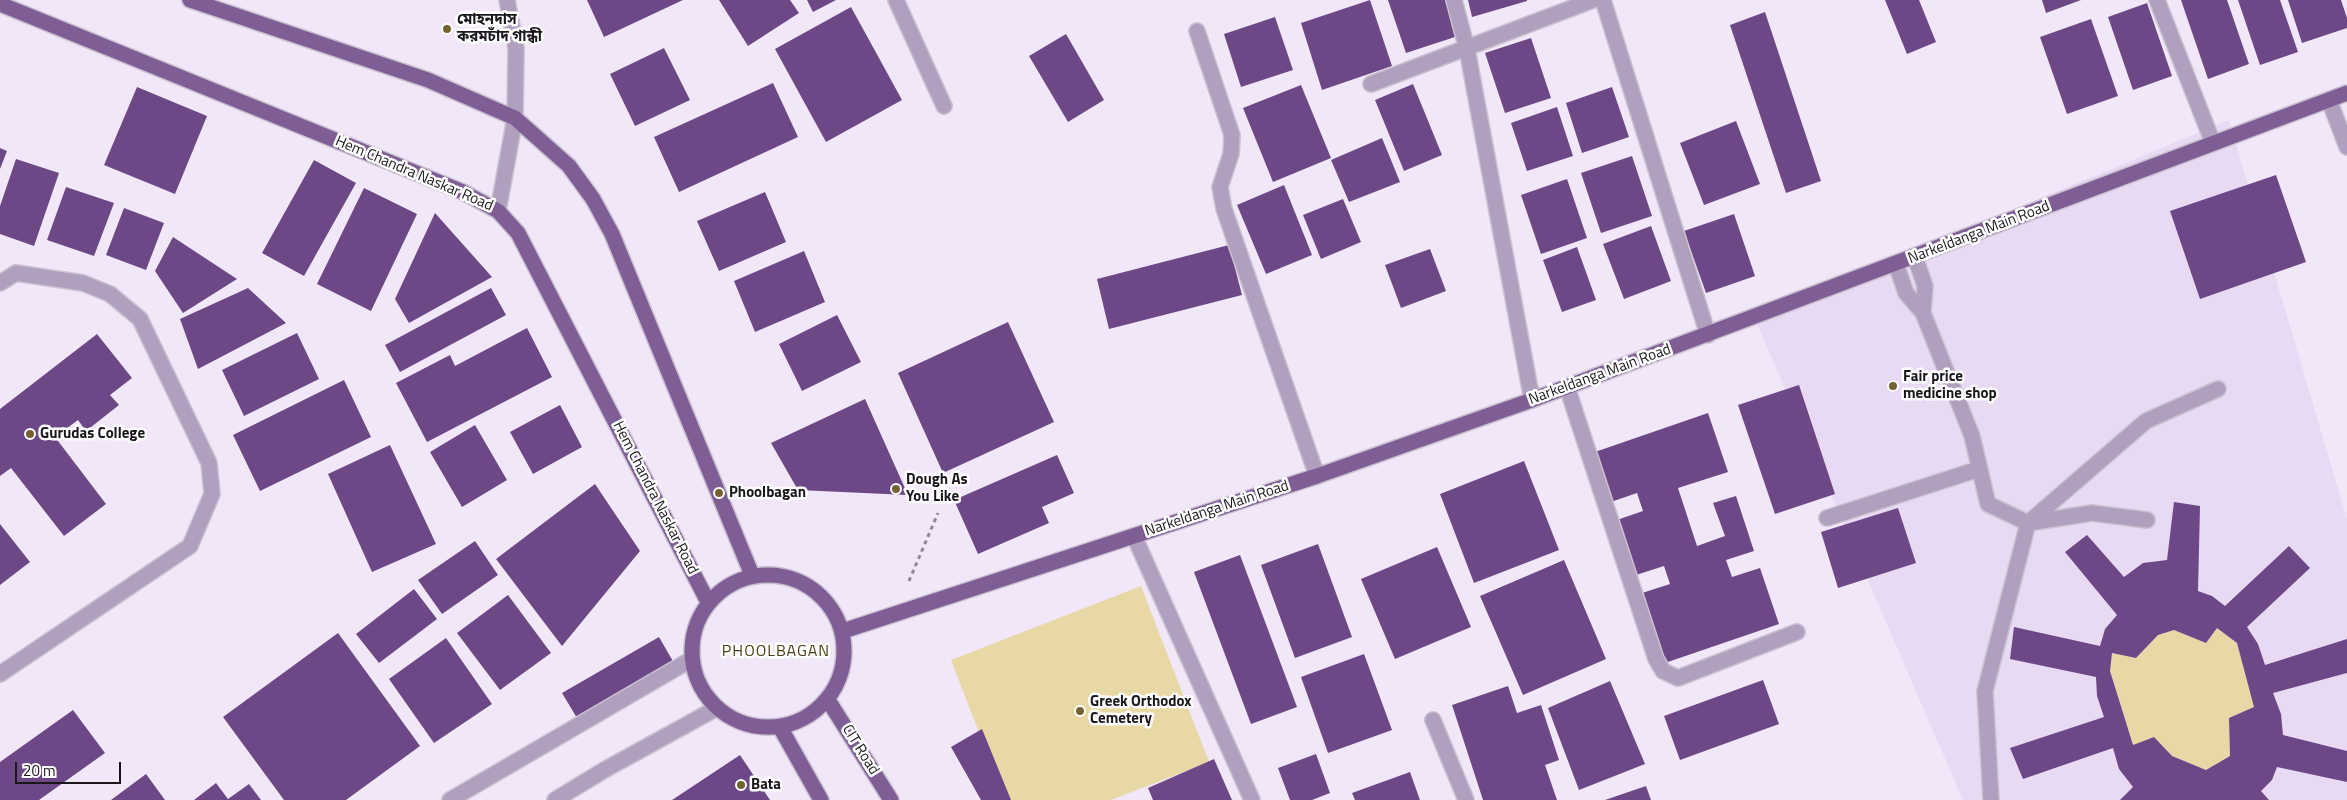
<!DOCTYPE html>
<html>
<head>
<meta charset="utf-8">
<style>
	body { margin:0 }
	#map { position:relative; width:2347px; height:800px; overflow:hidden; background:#f1e7f9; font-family:"Titillium Web",sans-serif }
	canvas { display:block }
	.scale { position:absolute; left:15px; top:762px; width:106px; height:22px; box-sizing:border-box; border:2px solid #1a161c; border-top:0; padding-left:6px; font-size:15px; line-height:18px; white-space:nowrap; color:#1a161c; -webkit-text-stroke:4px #fff; paint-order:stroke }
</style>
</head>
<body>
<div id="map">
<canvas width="2347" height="800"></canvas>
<div class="scale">20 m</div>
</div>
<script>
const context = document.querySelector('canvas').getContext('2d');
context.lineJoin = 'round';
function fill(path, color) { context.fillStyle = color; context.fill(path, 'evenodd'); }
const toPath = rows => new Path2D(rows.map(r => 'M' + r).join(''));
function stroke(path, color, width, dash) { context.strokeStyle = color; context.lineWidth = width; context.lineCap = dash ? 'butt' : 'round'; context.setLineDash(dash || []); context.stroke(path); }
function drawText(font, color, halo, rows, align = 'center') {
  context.font = font + ' "Titillium Web","Noto Sans Bengali",sans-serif'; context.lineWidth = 5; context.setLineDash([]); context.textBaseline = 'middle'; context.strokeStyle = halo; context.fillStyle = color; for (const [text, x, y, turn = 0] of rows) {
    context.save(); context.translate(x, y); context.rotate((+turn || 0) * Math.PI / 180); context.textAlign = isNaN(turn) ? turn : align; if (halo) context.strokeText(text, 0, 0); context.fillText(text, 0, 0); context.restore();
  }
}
fill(toPath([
	[2229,120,2347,519,2347,800,1963,800,1754,317]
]), '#e8daf3');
fill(toPath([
	[1141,586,1209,762,1111,800,1005,800,951,660],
	[2217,628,2237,643,2254,707,2229,718,2230,756,2206,770,2172,756,2154,737,2133,745,2110,671,2112,653,2136,658,2158,635,2174,630,2206,643]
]), '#e8d8a6');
fill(toPath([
	[587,0,683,0,604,37],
	[719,0,790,0,799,13,748,46],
	[807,0,836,0,813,12],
	[1370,0,1392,66,1322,90,1301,23],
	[1388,0,1446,0,1458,36,1406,53],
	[1468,0,1527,0,1527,1,1472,17],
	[1885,0,1919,0,1936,42,1907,54],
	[2042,0,2081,0,2046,13],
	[2181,0,2227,0,2249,64,2208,79],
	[2238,0,2280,0,2298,52,2260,65],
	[2288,0,2341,0,2347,18,2347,28,2302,43],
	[2147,3,2172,76,2133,90,2108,17],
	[851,7,902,100,826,142,775,49],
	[1765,12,1821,181,1786,193,1730,25],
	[1275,17,1293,70,1241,87,1224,34],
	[2091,19,2118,96,2067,114,2040,37],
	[1066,34,1104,100,1068,122,1029,56],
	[1531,38,1551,98,1505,113,1485,53],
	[664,48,690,100,635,126,610,74],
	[773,83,798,137,679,192,654,137],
	[1413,84,1442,155,1404,171,1375,100],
	[1301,85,1331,158,1273,182,1243,108],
	[137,87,207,116,175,194,104,165],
	[1612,87,1629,137,1582,153,1566,103],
	[1557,107,1573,156,1527,171,1511,123],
	[1736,121,1760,184,1704,205,1680,143],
	[1382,138,1400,182,1349,202,1331,160],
	[0,148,7,151,0,169],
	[1632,156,1652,216,1601,233,1581,173],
	[16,159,59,173,34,246,0,234,0,206],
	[314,160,356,183,304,276,262,253],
	[2276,175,2306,262,2200,299,2170,211],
	[1567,179,1587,238,1541,254,1521,195],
	[1284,185,1312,255,1266,274,1237,205],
	[66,187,114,203,94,256,47,240],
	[364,188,417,214,371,311,317,284],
	[765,192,786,242,719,271,697,221],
	[1343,199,1361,242,1321,259,1303,215],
	[124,208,164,223,146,270,106,255],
	[435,213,492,277,409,323,395,299],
	[1734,214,1755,276,1706,293,1684,231],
	[1651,226,1671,281,1624,299,1603,244],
	[173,237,237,279,183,313,155,271],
	[1229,245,1242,295,1109,329,1097,279],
	[1577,247,1596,300,1562,312,1543,260],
	[1430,249,1446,291,1401,308,1385,265],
	[804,251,825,302,755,332,734,281],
	[248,288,286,323,198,369,180,319],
	[491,288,506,315,400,372,385,345],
	[837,315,861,362,802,391,779,344],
	[1008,322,1054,422,943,473,898,373],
	[527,328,552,377,427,442,396,383,450,355,455,366],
	[297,333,319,379,244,416,222,370],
	[97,334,132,378,110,395,119,405,86,431,78,420,55,437,106,504,64,536,11,468,0,476,0,409],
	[344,380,371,437,260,491,233,435],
	[1799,385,1835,494,1775,514,1738,405],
	[865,399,908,495,798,490,771,443],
	[560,405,582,447,533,474,510,432],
	[1708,413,1728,472,1678,488,1697,546,1725,536,1713,503,1736,496,1754,551,1726,560,1732,577,1760,568,1779,624,1662,664,1639,594,1670,584,1664,566,1633,576,1614,521,1643,511,1637,493,1608,503,1592,453],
	[475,425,507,480,462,507,430,452],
	[390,445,436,544,372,572,328,474],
	[1057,455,1074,493,1042,507,1049,523,978,554,954,500],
	[1524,461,1559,550,1474,583,1440,494],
	[595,484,640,551,562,646,496,559],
	[2174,502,2200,506,2198,591,2212,596,2225,606,2289,546,2310,568,2247,627,2258,644,2265,665,2347,639,2347,673,2273,693,2281,714,2283,735,2347,751,2347,782,2277,767,2272,780,2261,791,2269,800,2120,800,2133,787,2119,769,2113,748,2023,779,2010,748,2104,717,2097,696,2096,677,2010,659,2014,627,2100,646,2105,629,2117,615,2065,552,2087,535,2124,577,2143,563,2167,560],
	[2217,628,2237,643,2254,707,2229,718,2230,756,2206,770,2172,756,2154,737,2133,745,2110,671,2112,653,2136,658,2158,635,2174,630,2206,643],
	[1898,508,1916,563,1838,588,1821,532],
	[0,524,30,562,0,585],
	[475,541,498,575,442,614,418,580],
	[1318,544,1352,637,1295,658,1261,565],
	[1437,547,1471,627,1395,659,1361,579],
	[1240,555,1297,707,1251,724,1194,572],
	[1564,560,1606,659,1523,695,1480,596],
	[414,589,437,619,379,663,356,634],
	[508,595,551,653,500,690,457,633],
	[338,633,420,746,346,800,284,800,223,717],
	[659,637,674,663,577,718,562,693],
	[446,638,492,704,434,743,389,679],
	[1364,654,1392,730,1328,753,1301,677],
	[1763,680,1779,724,1680,760,1664,716],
	[1610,681,1645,764,1579,790,1548,708],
	[1508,686,1517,713,1541,705,1559,760,1545,765,1557,800,1483,800,1452,705],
	[73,710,105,753,39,800,0,800,0,762],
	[982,729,1011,800,981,800,951,747],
	[1316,754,1330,793,1312,800,1290,800,1278,768],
	[740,755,770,800,672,800],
	[1214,759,1232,800,1153,800,1148,788],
	[1410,772,1420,800,1355,800,1352,793],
	[146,774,165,800,111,800],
	[216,783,228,799,249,784,261,800,194,800],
	[1646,786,1651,800,1605,800]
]), '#6d4886');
const minor = toPath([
	[896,0,944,106],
	[1454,0,1467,49,1532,400],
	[1603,0,1708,335],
	[2157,0,2213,143],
	[1197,31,1232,135,1231,154,1220,187,1224,209,1317,476],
	[1371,84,1593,0],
	[2329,100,2347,147],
	[498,211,515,118,516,48,507,0],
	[1915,257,1925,286,1923,313],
	[1896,264,1906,293,1923,313,1972,436,1988,504,2028,523,2092,513,2147,520],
	[0,283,16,273,83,283,110,294,140,319,209,463,212,494,190,546,0,674],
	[1567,387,1656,659,1663,671,1678,678,1797,632],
	[1827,518,1979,469],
	[1134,536,1252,800],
	[1433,720,1466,800],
	[450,800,692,659],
	[555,800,606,769,717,708],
	[1991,800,1985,691,2028,523,2146,421,2218,389]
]);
const major = toPath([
	[190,0,428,80,515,118,569,166,593,199,612,234,752,575],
	[0,4,463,192,498,211,518,233,708,602],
	'692 651a76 76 0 1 1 152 0a76 76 0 1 1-152 0Z',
	[843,631,1317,476,1532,400,2347,93],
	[828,700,891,800],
	[780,727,821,800]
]);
stroke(minor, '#cac1d1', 18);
stroke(major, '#cac1d1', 18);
stroke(toPath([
	[909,581,938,513]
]), '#8f8894', 3, [4, 4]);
stroke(minor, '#b09fbd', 15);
stroke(major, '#7e5e94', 15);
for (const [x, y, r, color] of [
	[447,29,5,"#736331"],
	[1893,386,5,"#736331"],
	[30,434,5,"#736331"],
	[896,489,5,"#736331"],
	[719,493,5,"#736331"],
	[1080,711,5,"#736331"],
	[741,785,5,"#736331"]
]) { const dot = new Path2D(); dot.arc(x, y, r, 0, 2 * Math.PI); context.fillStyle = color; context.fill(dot); stroke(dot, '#fff', 2); }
drawText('bold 15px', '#1a161c', '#fff', [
	["মোহনদাস",457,20],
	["করমচাঁদ গান্ধী",457,37],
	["Fair price",1903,377],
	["medicine shop",1903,394],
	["Gurudas College",40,434],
	["Dough As",906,480],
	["You Like",906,497],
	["Phoolbagan",729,493],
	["Greek Orthodox",1090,702],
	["Cemetery",1090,719],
	["Bata",751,785]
], 'left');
drawText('15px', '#1a161c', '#fff', [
	["Hem Chandra Naskar Road",414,174,23],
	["Narkeldanga Main Road",1979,233,-21],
	["Narkeldanga Main Road",1600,375,-20],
	["Hem Chandra Naskar Road",655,498,63],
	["Narkeldanga Main Road",1217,509,-18],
	["CIT Road",860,750,58]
]);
context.letterSpacing = '1px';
drawText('16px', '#4b3e16', '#fff', [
	["PHOOLBAGAN",776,652]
]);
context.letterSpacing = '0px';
</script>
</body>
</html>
